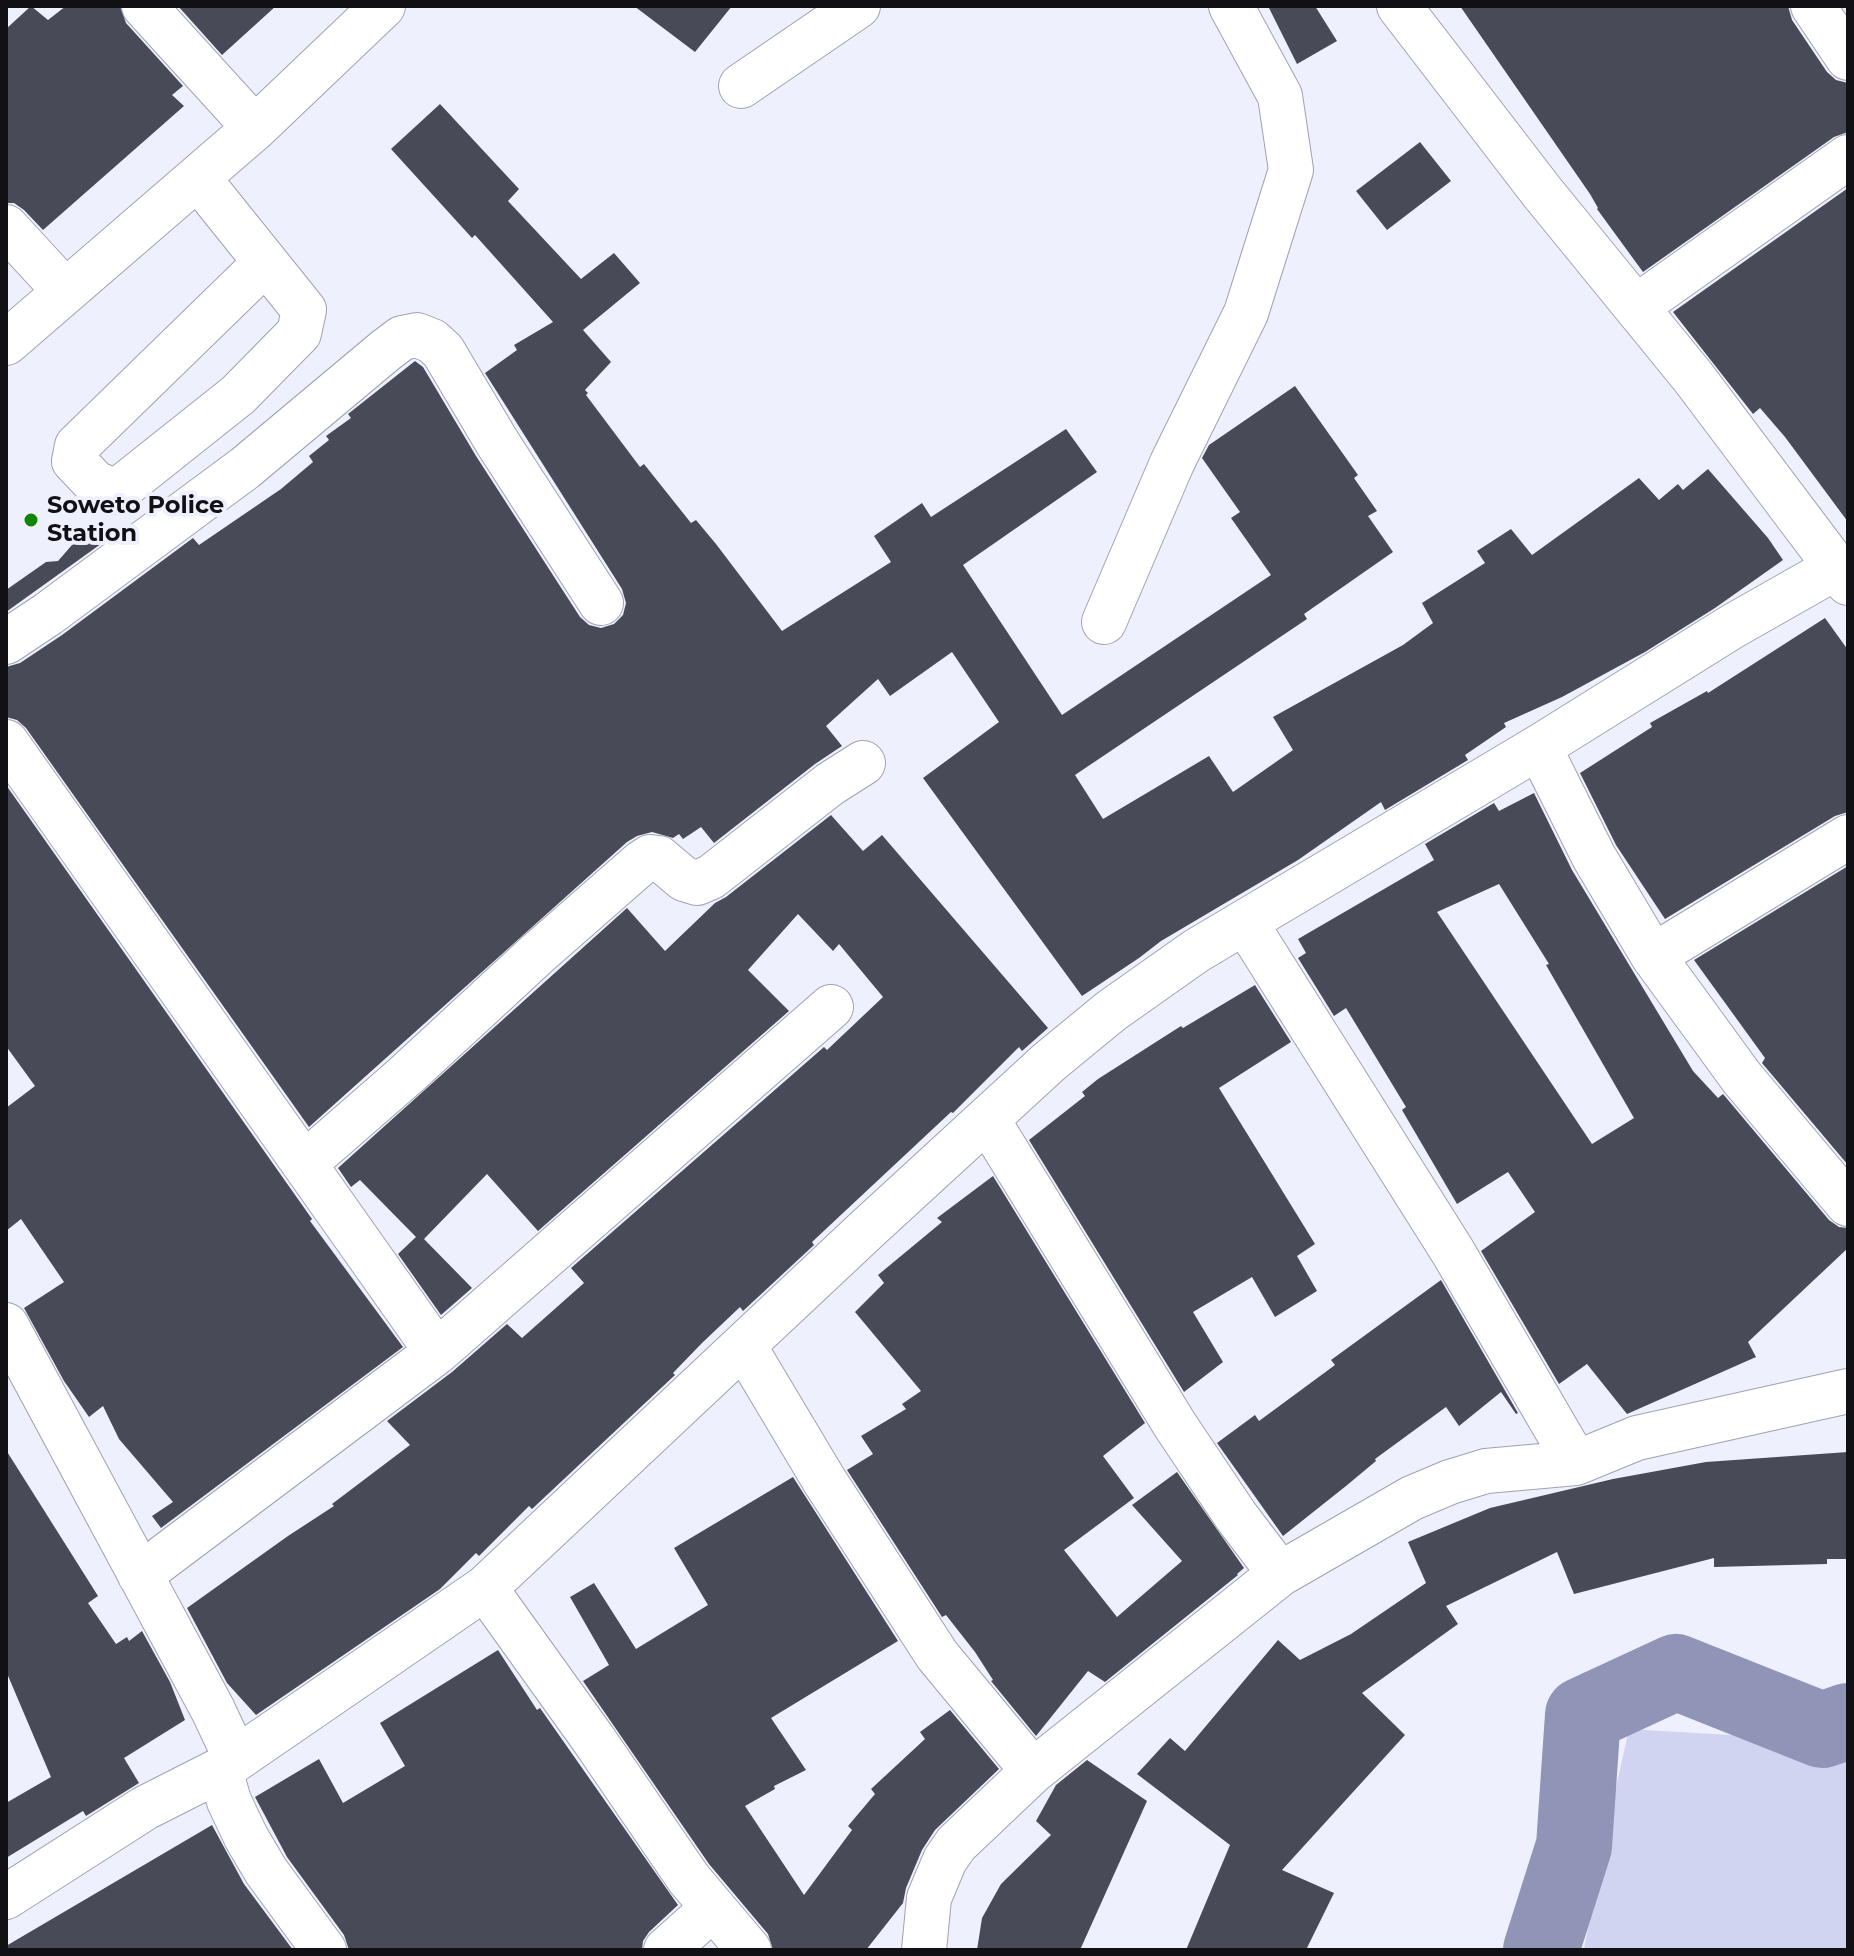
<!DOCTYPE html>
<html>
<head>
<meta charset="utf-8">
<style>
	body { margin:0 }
	#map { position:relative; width:1854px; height:1956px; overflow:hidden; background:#eff0fd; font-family:Montserrat,sans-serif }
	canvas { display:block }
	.frame { position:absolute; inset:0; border:8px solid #101015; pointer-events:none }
</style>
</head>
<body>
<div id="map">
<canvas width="1854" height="1956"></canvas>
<div class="frame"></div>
</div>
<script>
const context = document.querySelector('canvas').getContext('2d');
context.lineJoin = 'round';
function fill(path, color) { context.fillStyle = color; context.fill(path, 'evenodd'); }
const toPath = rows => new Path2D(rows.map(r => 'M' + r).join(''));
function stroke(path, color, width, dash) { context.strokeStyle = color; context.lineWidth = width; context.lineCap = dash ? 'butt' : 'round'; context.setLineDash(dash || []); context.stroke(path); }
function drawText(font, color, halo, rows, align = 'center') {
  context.font = font + ' Montserrat,sans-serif'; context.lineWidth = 8; context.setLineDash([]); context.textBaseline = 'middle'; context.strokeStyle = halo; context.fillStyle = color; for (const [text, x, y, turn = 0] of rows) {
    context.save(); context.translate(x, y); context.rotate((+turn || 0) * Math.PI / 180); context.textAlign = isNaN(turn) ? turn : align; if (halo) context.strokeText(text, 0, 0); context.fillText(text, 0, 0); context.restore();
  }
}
fill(toPath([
	[1629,1729,1848,1742,1848,1950,1584,1950,1599,1864]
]), '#d1d4f1');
stroke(toPath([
	[1541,1950,1574,1846,1583,1715,1676,1672,1822,1730,1848,1721]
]), '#9094b7', 76);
fill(toPath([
	[31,6,48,20,66,6,120,6,126,23,183,86,172,95,184,106,43,230,24,210,14,203,6,203,6,29],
	[178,6,276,6,222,55],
	[634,6,732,6,695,52],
	[1268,6,1315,6,1337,41,1297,64],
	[1460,6,1788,6,1792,20,1827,72,1836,80,1848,83,1848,132,1834,137,1643,272,1597,209,1598,208,1590,194],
	[440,104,519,189,508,201,581,279,614,253,640,283,583,330,611,362,585,390,588,393,586,395,640,467,644,464,691,523,696,520,716,544,782,631,891,562,874,536,922,503,931,517,1066,429,1097,472,963,565,1062,715,1271,575,1231,518,1240,512,1202,458,1209,445,1295,386,1358,475,1354,478,1377,511,1368,516,1393,552,1304,614,1307,619,1075,775,1103,819,1209,756,1233,792,1293,750,1273,717,1403,645,1433,623,1422,603,1485,563,1477,551,1511,529,1532,555,1639,478,1659,500,1678,484,1683,490,1708,469,1768,538,1783,560,1715,608,1645,652,1562,697,1504,723,1506,727,1465,755,1468,760,1385,810,1381,802,1298,860,1161,941,1139,958,1082,996,923,778,999,722,952,652,890,696,878,679,826,726,842,746,815,764,714,843,701,827,683,839,679,834,673,838,652,832,637,836,627,842,309,1127,26,728,17,720,6,717,6,667,20,663,62,635,193,538,199,545,281,489,313,462,309,456,329,440,326,436,351,418,348,414,415,361,423,367,476,456,580,617,589,625,601,628,614,624,623,615,626,603,622,589,485,373,517,350,514,345,553,322,475,235,472,238,391,149],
	[1420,142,1451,181,1387,230,1356,191],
	[1848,188,1848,522,1785,437,1760,408,1753,414,1673,312],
	[96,533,105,541,6,612,6,590,46,562,58,561,72,545],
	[1825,618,1848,650,1848,812,1835,816,1665,919,1616,845,1580,773,1652,727,1650,723,1707,691,1708,693],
	[6,785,312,1219,310,1221,403,1347,161,1528,152,1516,173,1502,119,1439,103,1406,89,1417,64,1381,24,1308,64,1282,21,1219,6,1231,6,1108,35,1086,6,1046],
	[1534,793,1572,870,1693,1071,1718,1098,1723,1094,1829,1220,1839,1227,1848,1228,1848,1248,1748,1342,1756,1357,1627,1414,1587,1364,1559,1384,1481,1251,1535,1212,1508,1172,1457,1204,1402,1110,1406,1107,1346,1008,1334,1016,1298,958,1306,953,1298,939,1434,860,1425,844,1494,803,1499,811],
	[1499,884,1549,964,1546,965,1634,1118,1592,1144,1437,912],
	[831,815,863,851,882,835,1048,1028,1022,1051,1019,1047,953,1113,951,1112,812,1242,814,1245,743,1311,740,1307,702,1343,673,1373,675,1375,532,1509,529,1506,479,1556,476,1553,440,1589,256,1715,227,1683,187,1608,288,1536,334,1506,332,1504,410,1445,387,1421,452,1372,507,1324,522,1338,584,1283,571,1268,824,1047,827,1050,883,997,839,944,833,951,798,914,748,970,789,1011,538,1231,487,1174,424,1239,472,1288,441,1315,398,1254,416,1237,360,1180,351,1187,338,1168,627,908,665,951,715,903,726,897],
	[1848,866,1848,1165,1762,1063,1765,1058,1694,960],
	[1255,985,1291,1042,1219,1088,1315,1244,1297,1256,1317,1291,1275,1317,1252,1277,1193,1312,1223,1362,1184,1392,1029,1140,1085,1096,1082,1092,1098,1079,1181,1026,1183,1028],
	[993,1176,1145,1423,1103,1456,1134,1498,1064,1550,1117,1617,1182,1561,1132,1505,1177,1472,1244,1568,1237,1574,1238,1575,1105,1682,1088,1671,1036,1736,991,1681,993,1680,975,1652,946,1615,942,1617,847,1470,873,1454,861,1436,906,1409,902,1404,921,1391,855,1312,884,1283,878,1275,942,1222,937,1218],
	[1441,1280,1518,1413,1516,1414,1501,1392,1459,1426,1446,1407,1375,1459,1376,1461,1346,1486,1283,1536,1217,1443,1255,1415,1259,1421,1335,1365,1331,1360],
	[6,1450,98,1596,88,1603,116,1644,127,1637,129,1641,142,1631,170,1682,185,1720,124,1758,139,1783,86,1816,83,1811,6,1858,6,1803,51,1777,6,1671],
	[1848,1452,1848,1559,1827,1559,1827,1564,1714,1567,1714,1558,1574,1594,1557,1552,1446,1606,1458,1624,1362,1693,1405,1735,1282,1870,1334,1893,1306,1950,1186,1950,1230,1845,1137,1774,1170,1738,1185,1751,1278,1640,1300,1660,1351,1634,1426,1583,1408,1542,1490,1508,1613,1479,1706,1462],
	[793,1477,898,1641,771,1718,806,1770,774,1786,775,1789,745,1806,804,1895,852,1830,848,1826,875,1794,871,1789,925,1739,920,1732,950,1710,999,1769,935,1830,922,1850,906,1888,903,1903,866,1950,773,1950,768,1934,709,1864,583,1681,609,1665,570,1597,594,1583,636,1649,708,1605,674,1548],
	[498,1650,537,1710,540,1708,678,1905,649,1932,643,1941,642,1950,349,1950,344,1935,287,1857,255,1797,319,1759,343,1803,405,1766,380,1723],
	[1087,1760,1147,1801,1080,1950,977,1950,982,1918,1001,1884,1051,1835,1036,1821,1056,1785],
	[212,1825,244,1884,293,1950,6,1950,6,1946]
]), '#484a57');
const minor = toPath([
	[144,6,255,128],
	[1399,6,1542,192,1693,377,1848,583],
	[1813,6,1848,58],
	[741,86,858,6],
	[198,178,304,310,299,333,238,395,116,492,95,483,74,461,77,446,264,264],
	[6,227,65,291],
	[1636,307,1848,157],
	[6,343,255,128,383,6],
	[1104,622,1172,463,1246,313,1291,170,1280,96,1231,6],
	[6,642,48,614,245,468,386,350,402,338,417,335,432,341,443,351,497,442,601,603],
	[6,742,437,1352],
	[1539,747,1594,857,1653,956,1742,1078,1848,1204],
	[1245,922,1453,1252,1576,1463],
	[1653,956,1848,837],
	[304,1164,405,1076,536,955,641,863,650,857,659,858,684,879,697,883,711,877,830,784,863,763],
	[6,1325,213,1710,236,1759],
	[744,1346,824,1480,937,1655,1033,1771],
	[1280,1574,1412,1498,1450,1482,1486,1471,1576,1463,1637,1438,1848,1391],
	[140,1575,437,1352,831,1007],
	[485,1588,594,1740,689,1879,749,1950],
	[220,1770,229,1801,246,1837,266,1871,324,1950],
	[6,1897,145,1808,220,1770,485,1588,865,1231,1049,1062,1111,1011,1196,951,1539,747,1733,626,1837,567],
	[666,1950,713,1908],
	[924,1950,929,1898,945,1860,956,1844,1033,1771,1280,1574,1236,1516,1175,1425,987,1119]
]);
stroke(minor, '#a0a2b1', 46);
stroke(minor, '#fff', 44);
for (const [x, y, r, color] of [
	[31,520,8,"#0f8501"]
]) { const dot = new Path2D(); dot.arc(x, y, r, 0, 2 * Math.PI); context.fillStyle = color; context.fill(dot); stroke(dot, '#eff0fd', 3); }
drawText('bold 24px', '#101015', '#eff0fd', [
	["Soweto Police",47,506],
	["Station",47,534]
], 'left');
</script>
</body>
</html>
